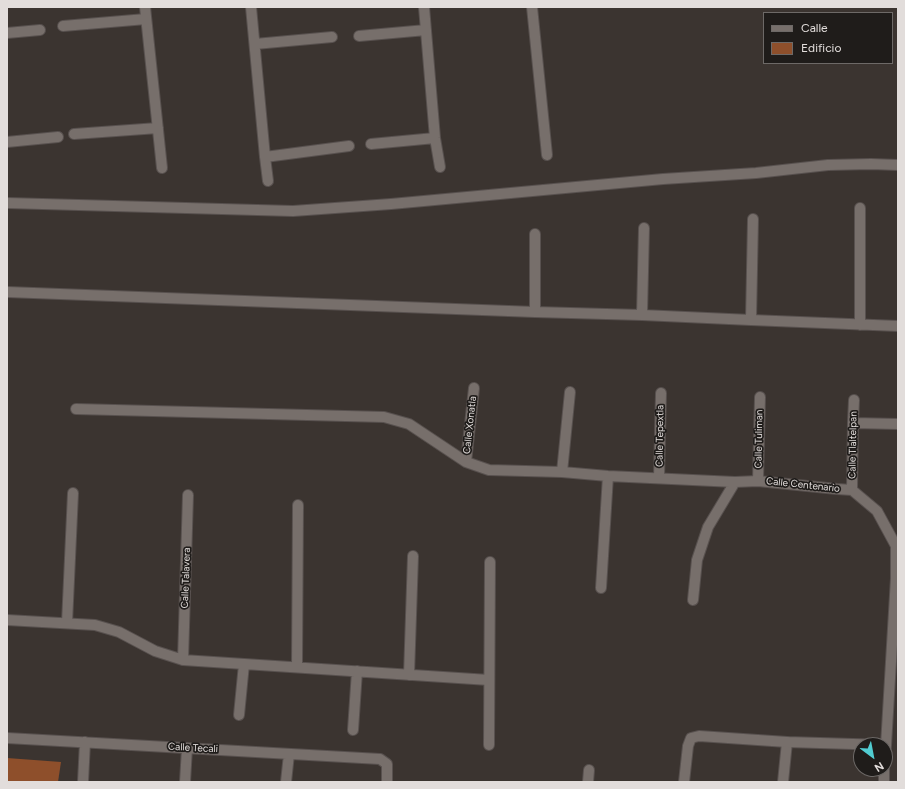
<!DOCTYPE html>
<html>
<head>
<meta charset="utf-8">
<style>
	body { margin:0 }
	#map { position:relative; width:905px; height:789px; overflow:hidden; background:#3b3430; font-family:Figtree,sans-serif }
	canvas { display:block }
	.frame { position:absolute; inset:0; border:8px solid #e2dddb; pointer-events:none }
	.legend { position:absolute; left:763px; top:12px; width:130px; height:52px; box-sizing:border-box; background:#1f1c1a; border:1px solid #6d6967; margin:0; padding:5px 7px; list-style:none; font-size:12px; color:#e2dddb }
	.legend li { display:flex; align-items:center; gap:8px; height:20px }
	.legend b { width:20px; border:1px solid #6d6967 }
	.north { position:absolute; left:853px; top:737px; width:40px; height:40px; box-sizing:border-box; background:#1f1c1a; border:1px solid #6d6967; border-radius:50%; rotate:148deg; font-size:11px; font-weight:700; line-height:16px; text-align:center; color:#e2dddb }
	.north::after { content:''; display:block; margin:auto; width:14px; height:18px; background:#51ccd1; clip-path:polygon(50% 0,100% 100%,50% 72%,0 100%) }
</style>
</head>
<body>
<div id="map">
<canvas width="905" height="789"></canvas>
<div class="frame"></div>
<ul class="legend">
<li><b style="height:5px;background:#776f6b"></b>Calle</li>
<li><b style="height:11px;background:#8e4f2b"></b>Edificio</li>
</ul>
<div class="north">N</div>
</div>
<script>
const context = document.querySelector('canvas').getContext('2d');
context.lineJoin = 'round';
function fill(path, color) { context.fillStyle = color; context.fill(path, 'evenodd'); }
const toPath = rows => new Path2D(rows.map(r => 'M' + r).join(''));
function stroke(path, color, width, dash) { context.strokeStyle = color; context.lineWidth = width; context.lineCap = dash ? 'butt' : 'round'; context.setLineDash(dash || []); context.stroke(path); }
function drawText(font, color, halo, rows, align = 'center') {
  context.font = font + ' Figtree,sans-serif'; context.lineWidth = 3.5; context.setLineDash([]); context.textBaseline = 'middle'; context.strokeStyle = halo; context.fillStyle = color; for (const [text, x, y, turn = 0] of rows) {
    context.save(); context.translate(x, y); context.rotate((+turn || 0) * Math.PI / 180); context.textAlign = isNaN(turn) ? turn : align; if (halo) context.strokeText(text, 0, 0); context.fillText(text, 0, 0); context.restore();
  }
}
fill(toPath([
	[7,758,61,762,58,782,7,782]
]), '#8e4f2b');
const pedestrian = toPath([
	[783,782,787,742]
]);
const minor = toPath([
	[145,7,162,168],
	[251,7,265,157,268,181],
	[424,7,435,138,440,167],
	[532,7,547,155],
	[63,26,146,19],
	[7,33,40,30],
	[359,36,426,30],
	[255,44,332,37],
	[74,134,158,128],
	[7,142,58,137],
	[371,144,435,138],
	[265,157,349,146],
	[7,203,293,211,391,204,663,179,756,173,828,165,871,164,898,165],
	[860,208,860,325],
	[7,292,535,312,642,315,751,320,898,326],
	[535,312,535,234],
	[642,315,644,228],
	[751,320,753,219],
	[76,409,384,417,409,424,466,462,489,470,562,472,608,476,735,482,758,481,837,489,852,490,877,511,896,546,896,578,885,762],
	[853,423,898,424],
	[466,462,474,388],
	[562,472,570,392],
	[659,478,661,393],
	[758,481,760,397],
	[852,490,853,423,854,400],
	[601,588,608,476],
	[693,600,697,560,708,527,735,482],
	[7,620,95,625,119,632,155,651,183,660,489,680],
	[67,623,73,493],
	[183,660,188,495],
	[297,667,298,505],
	[409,675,413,556],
	[239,715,244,664],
	[353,730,357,671],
	[7,738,380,759,387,764,387,782],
	[489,745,490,562],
	[83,782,85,742],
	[185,782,187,748],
	[286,782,289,754],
	[588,782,589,770],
	[684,782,688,746,691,738,699,736,787,742,886,745],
	[884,782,884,769]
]);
stroke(pedestrian, '#58514f', 12);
stroke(minor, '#58514f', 12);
stroke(pedestrian, '#776f6b', 10);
stroke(minor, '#776f6b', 10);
drawText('10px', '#e2dddb', '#1f1c1a', [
	["Calle Xonatla",470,425,-84],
	["Calle Tepextla",660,436,-89],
	["Calle Tuliman",759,439,-89],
	["Calle Tlaltelpan",853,445,-89],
	["Calle Centenario",803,485,6],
	["Calle Talavera",186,578,-88],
	["Calle Tecali",193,748,3]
]);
</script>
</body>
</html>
